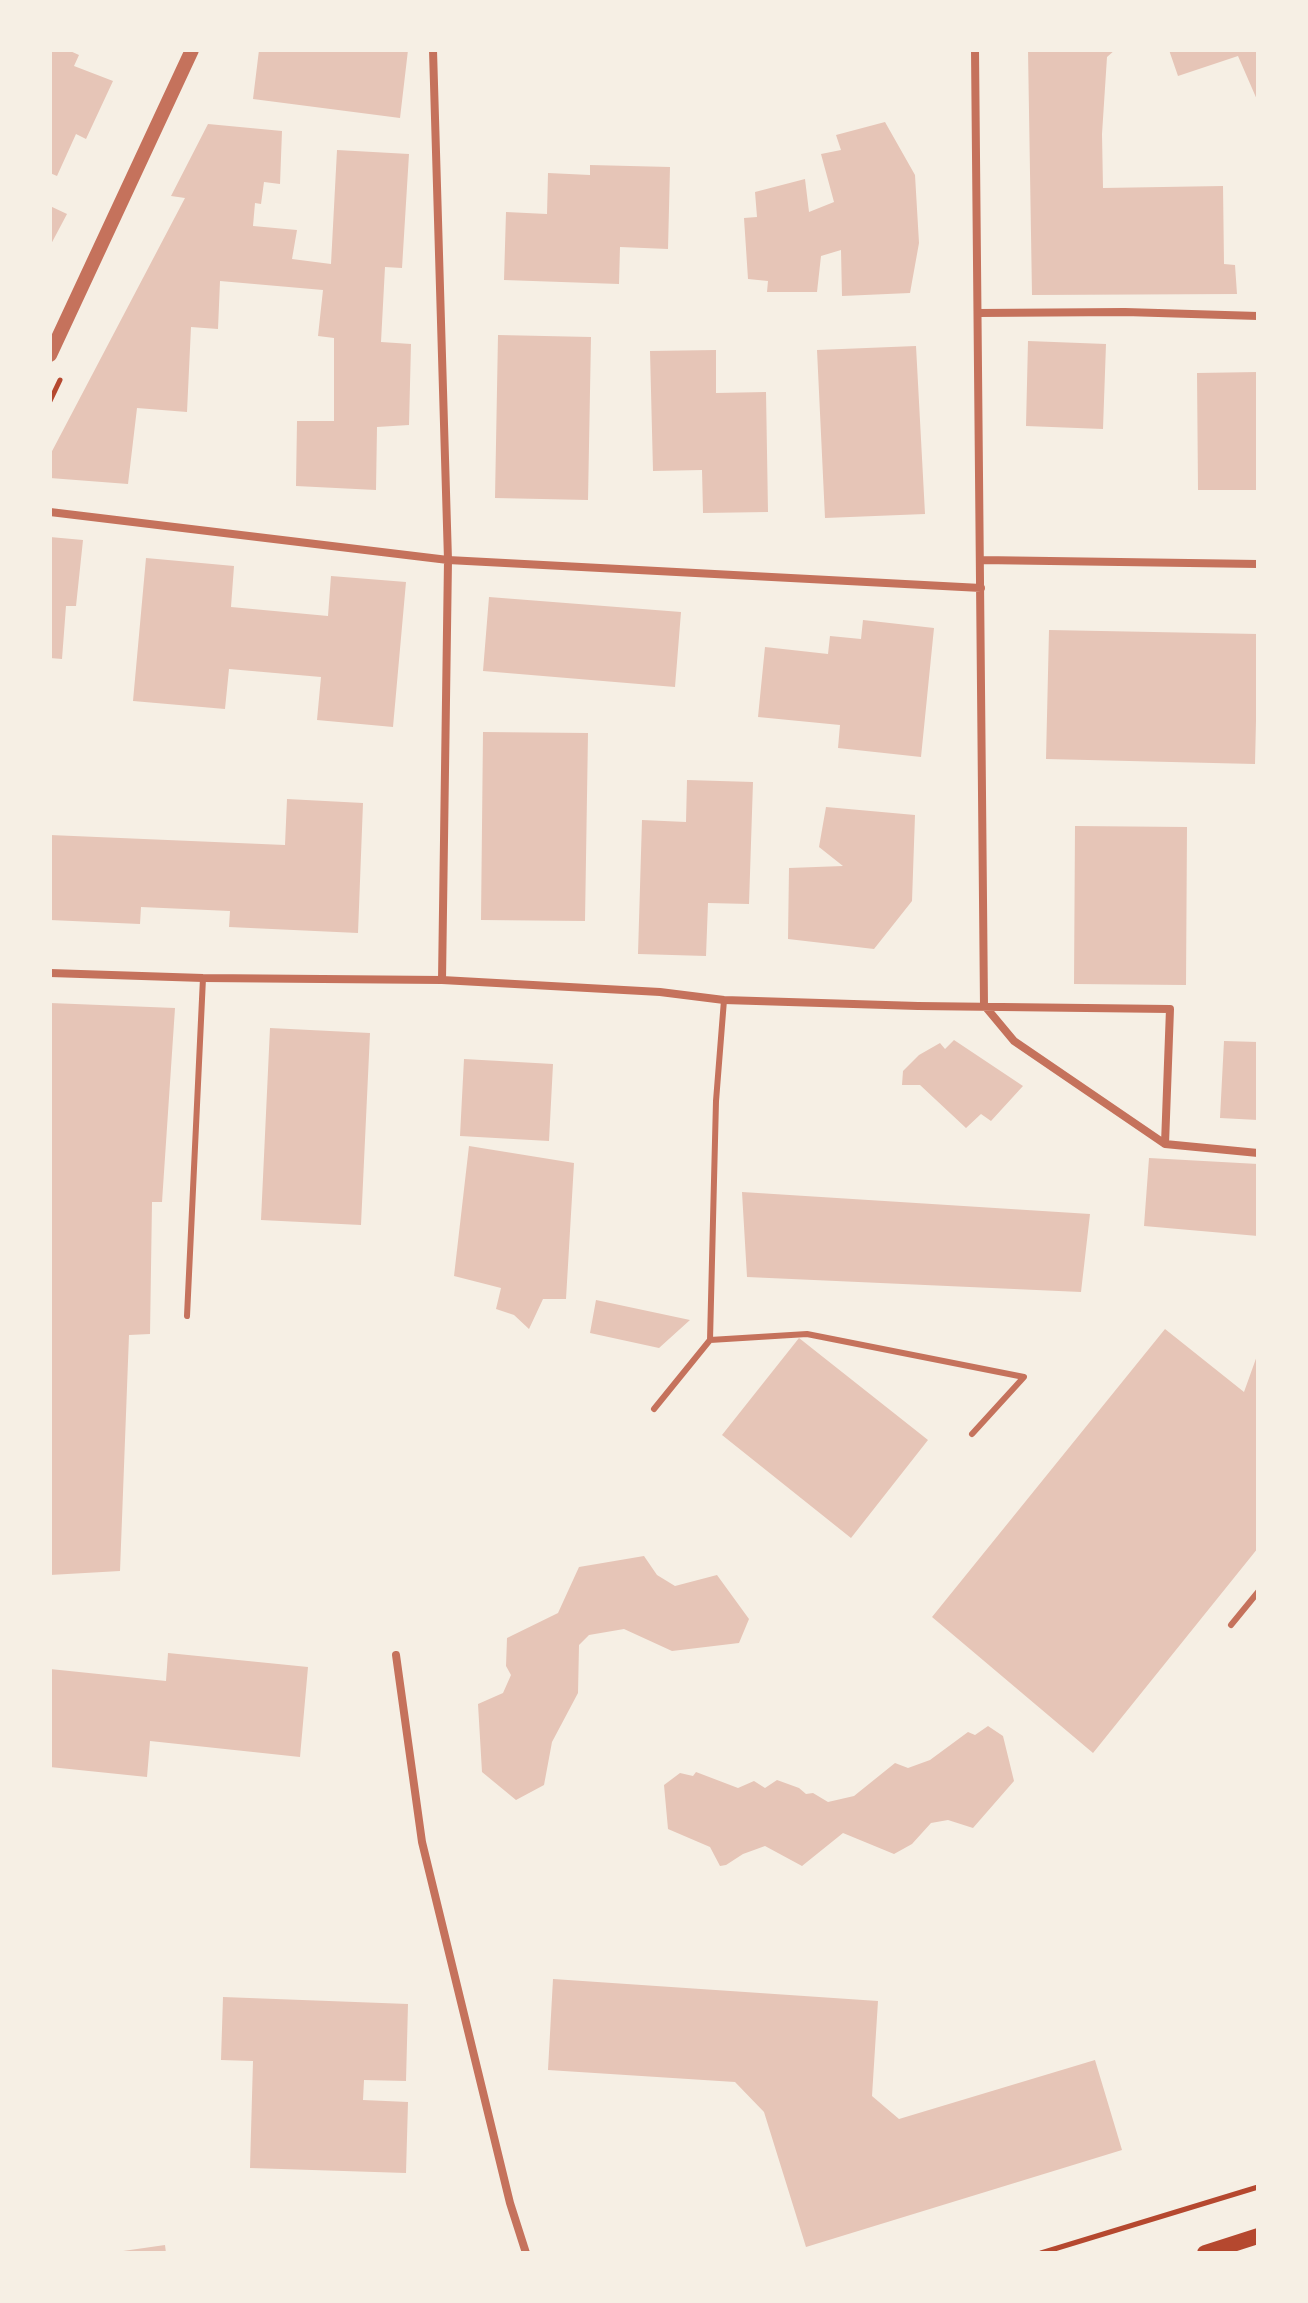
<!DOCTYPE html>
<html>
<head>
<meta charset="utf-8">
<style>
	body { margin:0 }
	#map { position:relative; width:1308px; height:2303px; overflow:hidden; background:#f6efe4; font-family:Karla,sans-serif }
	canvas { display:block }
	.frame { position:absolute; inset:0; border:52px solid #f6efe4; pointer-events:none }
</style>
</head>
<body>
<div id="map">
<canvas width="1308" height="2303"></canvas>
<div class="frame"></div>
</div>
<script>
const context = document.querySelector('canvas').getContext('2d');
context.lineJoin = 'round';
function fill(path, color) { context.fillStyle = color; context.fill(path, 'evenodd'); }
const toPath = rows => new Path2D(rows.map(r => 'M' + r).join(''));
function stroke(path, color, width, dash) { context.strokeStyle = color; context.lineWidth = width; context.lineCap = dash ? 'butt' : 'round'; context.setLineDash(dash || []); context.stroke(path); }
fill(toPath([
	[50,50,68,50,79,55,74,66,113,81,86,139,76,134,57,176,50,173],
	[259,50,408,50,400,118,253,99],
	[1028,50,1115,50,1107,57,1102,134,1103,188,1223,186,1224,264,1235,265,1237,294,1032,295],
	[1169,50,1258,50,1258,102,1238,56,1178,76],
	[885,122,915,175,919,243,910,293,842,296,841,250,821,256,817,292,767,292,768,281,748,279,744,218,757,217,755,192,805,179,809,212,834,202,821,154,841,150,836,135],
	[208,124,282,131,280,184,264,182,261,204,255,203,253,226,297,230,292,259,331,264,337,150,409,154,402,268,385,267,381,342,411,344,409,425,377,427,376,490,296,486,297,421,334,421,334,338,318,336,323,290,220,281,218,329,191,327,187,412,137,408,128,484,50,478,50,455,185,198,171,196],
	[590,165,670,167,668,249,620,247,619,284,504,280,506,212,547,214,548,173,590,175],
	[50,206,67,214,50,246],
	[498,335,591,337,588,500,495,498],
	[1028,341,1106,344,1103,429,1026,426],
	[916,346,925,514,825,518,817,350],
	[716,350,716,393,766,392,768,512,703,513,702,470,653,471,650,351],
	[1258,372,1258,490,1198,490,1197,373],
	[50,537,83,540,76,606,66,606,62,659,50,658],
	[146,558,234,566,231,607,328,616,331,576,406,582,393,727,317,720,321,677,229,669,225,709,133,701],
	[489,597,681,612,675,687,483,671],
	[863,620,934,628,921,757,838,748,840,725,758,717,765,647,828,654,830,636,861,639],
	[1049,630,1258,634,1255,764,1046,759],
	[483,732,588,733,585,921,481,920],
	[687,780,753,782,749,904,708,903,706,956,638,954,642,820,686,822],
	[287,799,363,803,358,933,229,927,230,911,141,907,140,924,50,920,50,835,285,845],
	[826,807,915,815,912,901,874,949,788,939,789,868,843,866,819,847],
	[1075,826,1187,827,1186,985,1074,984],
	[50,1003,175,1008,162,1202,152,1202,150,1334,129,1335,120,1571,50,1575],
	[270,1028,370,1033,361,1225,261,1220],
	[954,1040,1023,1086,991,1121,981,1114,966,1128,920,1085,902,1085,903,1071,919,1055,940,1043,945,1049],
	[1224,1041,1258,1042,1258,1120,1220,1118],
	[464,1059,553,1064,549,1141,460,1136],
	[469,1146,574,1163,566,1299,543,1299,529,1329,514,1315,496,1309,501,1288,454,1276],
	[1149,1158,1258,1164,1258,1236,1144,1226],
	[742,1192,1090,1214,1081,1292,747,1277],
	[596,1300,690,1320,659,1348,590,1333],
	[1165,1329,1244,1392,1258,1353,1258,1548,1093,1753,932,1617],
	[799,1338,928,1440,851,1538,722,1435],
	[644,1556,657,1575,675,1586,717,1575,749,1619,739,1643,672,1651,624,1629,589,1635,579,1645,578,1693,552,1742,544,1785,516,1800,482,1772,478,1704,503,1693,511,1675,506,1666,507,1638,558,1613,579,1567],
	[168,1653,308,1667,300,1757,150,1741,147,1777,50,1767,50,1669,166,1681],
	[988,1726,1003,1736,1014,1781,973,1828,948,1820,931,1823,912,1844,894,1854,843,1833,802,1866,765,1846,743,1854,726,1865,720,1866,710,1847,668,1829,664,1785,680,1773,693,1776,696,1772,738,1788,754,1781,765,1788,777,1780,799,1788,806,1794,813,1793,828,1802,854,1796,895,1763,908,1768,930,1760,968,1732,975,1735],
	[553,1979,878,2001,872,2096,899,2119,1095,2060,1122,2150,806,2247,764,2112,735,2082,548,2070],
	[223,1997,408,2004,406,2081,364,2080,363,2100,408,2102,406,2173,250,2168,253,2061,221,2060],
	[165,2245,166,2253,123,2253,123,2251]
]), '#e6c5b7');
stroke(toPath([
	[50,401,60,380],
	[1041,2253,1258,2187]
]), '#b5482f', 5);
stroke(toPath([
	[187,1316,203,978],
	[710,1340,807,1334,1024,1377,972,1434],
	[654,1409,710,1340,716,1101,724,1000],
	[1231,1625,1258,1592]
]), '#c5725c', 6);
stroke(toPath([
	[433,50,448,560,442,980],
	[975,50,984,1005],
	[978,313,1125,312,1258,316],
	[50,512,448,560,981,588],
	[981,560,1258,564],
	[50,973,203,978,442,980,660,992,724,1000,918,1006,1170,1009,1165,1144],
	[984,1005,1014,1041,1165,1144,1258,1153],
	[396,1655,422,1842,510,2203,526,2253]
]), '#c5725c', 8);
stroke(toPath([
	[50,355,192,50]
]), '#c5725c', 14);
stroke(toPath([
	[1205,2253,1258,2236]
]), '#b5482f', 16);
</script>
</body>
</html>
